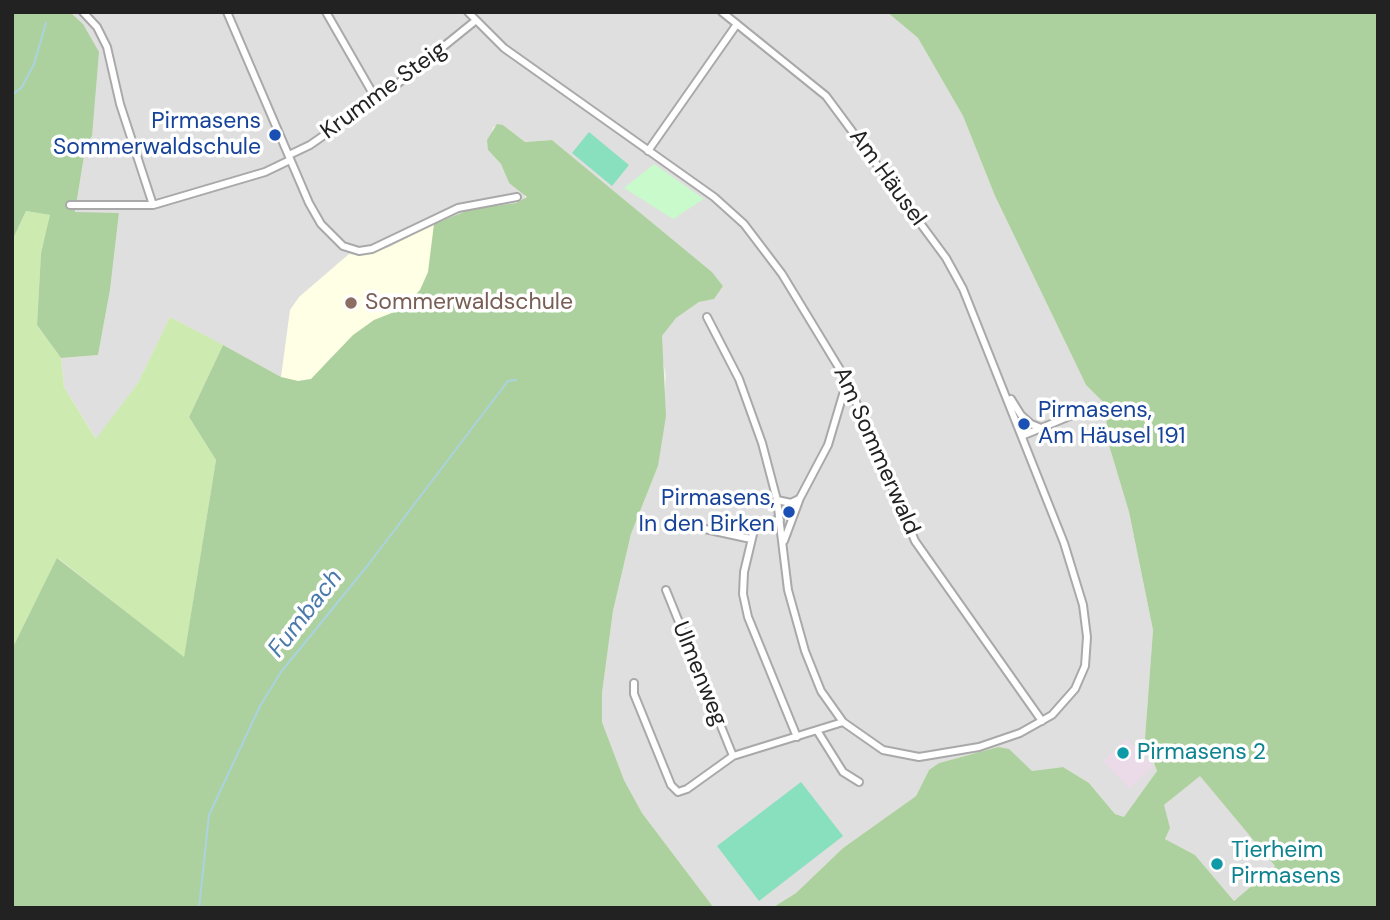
<!DOCTYPE html>
<html>
<head>
<meta charset="utf-8">
<style>
	body { margin:0 }
	#map { position:relative; width:1390px; height:920px; overflow:hidden; background:#f2efe9; font-family:"DM Sans",sans-serif }
	canvas { display:block }
	.frame { position:absolute; inset:0; border:14px solid #222; pointer-events:none }
</style>
</head>
<body>
<div id="map">
<canvas width="1390" height="920"></canvas>
<div class="frame"></div>
</div>
<script>
const context = document.querySelector('canvas').getContext('2d');
context.lineJoin = 'round';
function fill(path, color) { context.fillStyle = color; context.fill(path, 'evenodd'); }
const toPath = rows => new Path2D(rows.map(r => 'M' + r).join(''));
function stroke(path, color, width, dash) { context.strokeStyle = color; context.lineWidth = width; context.lineCap = dash ? 'butt' : 'round'; context.setLineDash(dash || []); context.stroke(path); }
function drawText(font, color, halo, rows, align = 'center') {
  context.font = font + ' "DM Sans",sans-serif'; context.lineWidth = 7; context.setLineDash([]); context.textBaseline = 'middle'; context.strokeStyle = halo; context.fillStyle = color; for (const [text, x, y, turn = 0] of rows) {
    context.save(); context.translate(x, y); context.rotate((+turn || 0) * Math.PI / 180); context.textAlign = isNaN(turn) ? turn : align; if (halo) context.strokeText(text, 0, 0); context.fillText(text, 0, 0); context.restore();
  }
}
fill(toPath([
	[70,12,887,12,918,38,963,116,995,196,1086,385,1105,404,1108,442,1129,512,1153,630,1145,738,1157,771,1125,818,1115,814,1089,783,1063,767,1032,771,998,747,939,763,929,770,916,796,843,848,796,893,772,908,714,908,642,813,624,780,602,722,602,693,613,611,631,534,658,466,666,376,661,350,662,336,675,318,699,302,713,299,723,286,712,272,552,140,525,142,503,125,493,127,488,150,501,164,509,183,524,192,525,200,471,209,435,224,281,377,170,317,138,383,97,440,64,387,61,358,98,355,110,290,119,214,75,213,86,144,83,24],
	[1200,775,1275,866,1234,901,1195,855,1165,839,1164,805]
]), '#e0dfdf');
fill(toPath([
	[1126,739,1153,766,1130,789,1103,761]
]), '#ebdbe8');
fill(toPath([
	[434,224,429,272,420,290,401,309,374,320,330,358,312,379,298,381,281,377,290,310,299,297,349,254,364,255,389,247]
]), '#ffffe5');
fill(toPath([
	[26,211,51,215,41,253,37,325,61,358,64,387,96,439,138,383,170,317,223,345,189,417,216,460,184,658,58,558,12,649,12,241]
]), '#cdebb0');
fill(toPath([
	[12,12,70,12,83,24,99,52,92,136,86,144,75,212,119,213,110,290,98,355,61,358,37,325,41,253,50,215,26,211,12,241],
	[887,12,1378,12,1378,908,772,908,796,893,843,848,916,796,929,770,939,763,998,747,1009,749,1032,771,1063,767,1089,783,1115,814,1124,817,1157,771,1145,738,1153,630,1129,512,1108,442,1105,404,1086,385,995,196,963,116,918,38],
	[1200,776,1275,866,1234,901,1195,855,1165,839,1170,828,1164,805],
	[497,124,503,125,525,142,552,140,712,272,723,286,714,299,699,302,676,318,662,336,666,416,658,466,631,534,613,611,602,693,602,722,624,780,642,813,714,908,12,908,12,649,57,558,184,657,216,460,189,417,223,345,281,377,298,381,311,379,353,335,374,320,402,309,420,290,428,272,434,224,471,209,516,203,527,197,509,183,501,164,488,150,487,140]
]), '#add19e');
fill(toPath([
	[654,164,704,199,673,219,624,188]
]), '#c8facc');
fill(toPath([
	[589,132,629,165,612,186,572,153],
	[801,782,843,836,759,901,717,846]
]), '#88e0be');
stroke(toPath([
	[12,95,22,87,34,64,46,23],
	[199,908,209,815,260,706,281,672,368,565,508,381,516,380]
]), '#aad3df', 2);
const minor = toPath([
	[83,12,97,27,107,47,120,104,153,205],
	[227,12,309,203,321,224,343,246,359,251,372,249,458,208,517,197],
	[326,12,376,99],
	[468,12,504,48,714,197,744,224,782,274,847,381,915,541,1042,721],
	[648,151,737,24],
	[289,155,310,145,396,85,475,21],
	[70,205,153,205,265,172,290,160],
	[707,317,739,379,762,443,777,500,788,590,805,651,821,691,843,722,883,750,919,757,979,747,1020,733,1052,715,1075,689,1085,666,1087,637,1083,605,1064,543,963,289,946,258,826,96,722,12],
	[1011,399,1021,415,1031,424,1041,428],
	[1022,436,1087,409],
	[777,500,791,503,799,499],
	[780,520,763,522,754,530,744,572,743,594,748,617,797,737],
	[682,524,751,539],
	[784,541,800,498,828,445,847,381],
	[666,590,733,756],
	[634,683,634,694,671,785,678,792,687,789,733,756,843,722],
	[818,732,843,772,859,782]
]);
stroke(minor, '#a9a9a9', 10);
stroke(minor, '#fff', 6);
for (const [x, y, r, color] of [
	[275,135,7,"#1a4fb4"],
	[351,303,7,"#8d6e63"],
	[1024,424,7,"#1a4fb4"],
	[789,512,7,"#1a4fb4"],
	[1123,753,7,"#0f9aa8"],
	[1217,864,7,"#0f9aa8"]
]) { const dot = new Path2D(); dot.arc(x, y, r, 0, 2 * Math.PI); context.fillStyle = color; context.fill(dot); stroke(dot, '#fff', 2.5); }
drawText('23px', '#222', '#fff', [
	["Krumme Steig",384,91,-36],
	["Am Häusel",887,178,54],
	["Am Sommerwald",876,451,66],
	["Ulmenweg",699,674,68]
]);
drawText('23px', '#164399', '#fff', [
	["Pirmasens",261,122],
	["Sommerwaldschule",261,148],
	["Pirmasens,",1038,411,"left"],
	["Am Häusel 191",1038,437,"left"],
	["Pirmasens,",775,499],
	["In den Birken",775,525]
], 'right');
drawText('23px', '#785e54', '#fff', [
	["Sommerwaldschule",365,303]
], 'left');
drawText('23px', '#0d838f', '#fff', [
	["Pirmasens 2",1137,753],
	["Tierheim",1231,851],
	["Pirmasens",1231,877]
], 'left');
drawText('italic 24px', '#4a7aab', '#fff', [
	["Fumbach",306,614,-52]
]);
</script>
</body>
</html>
